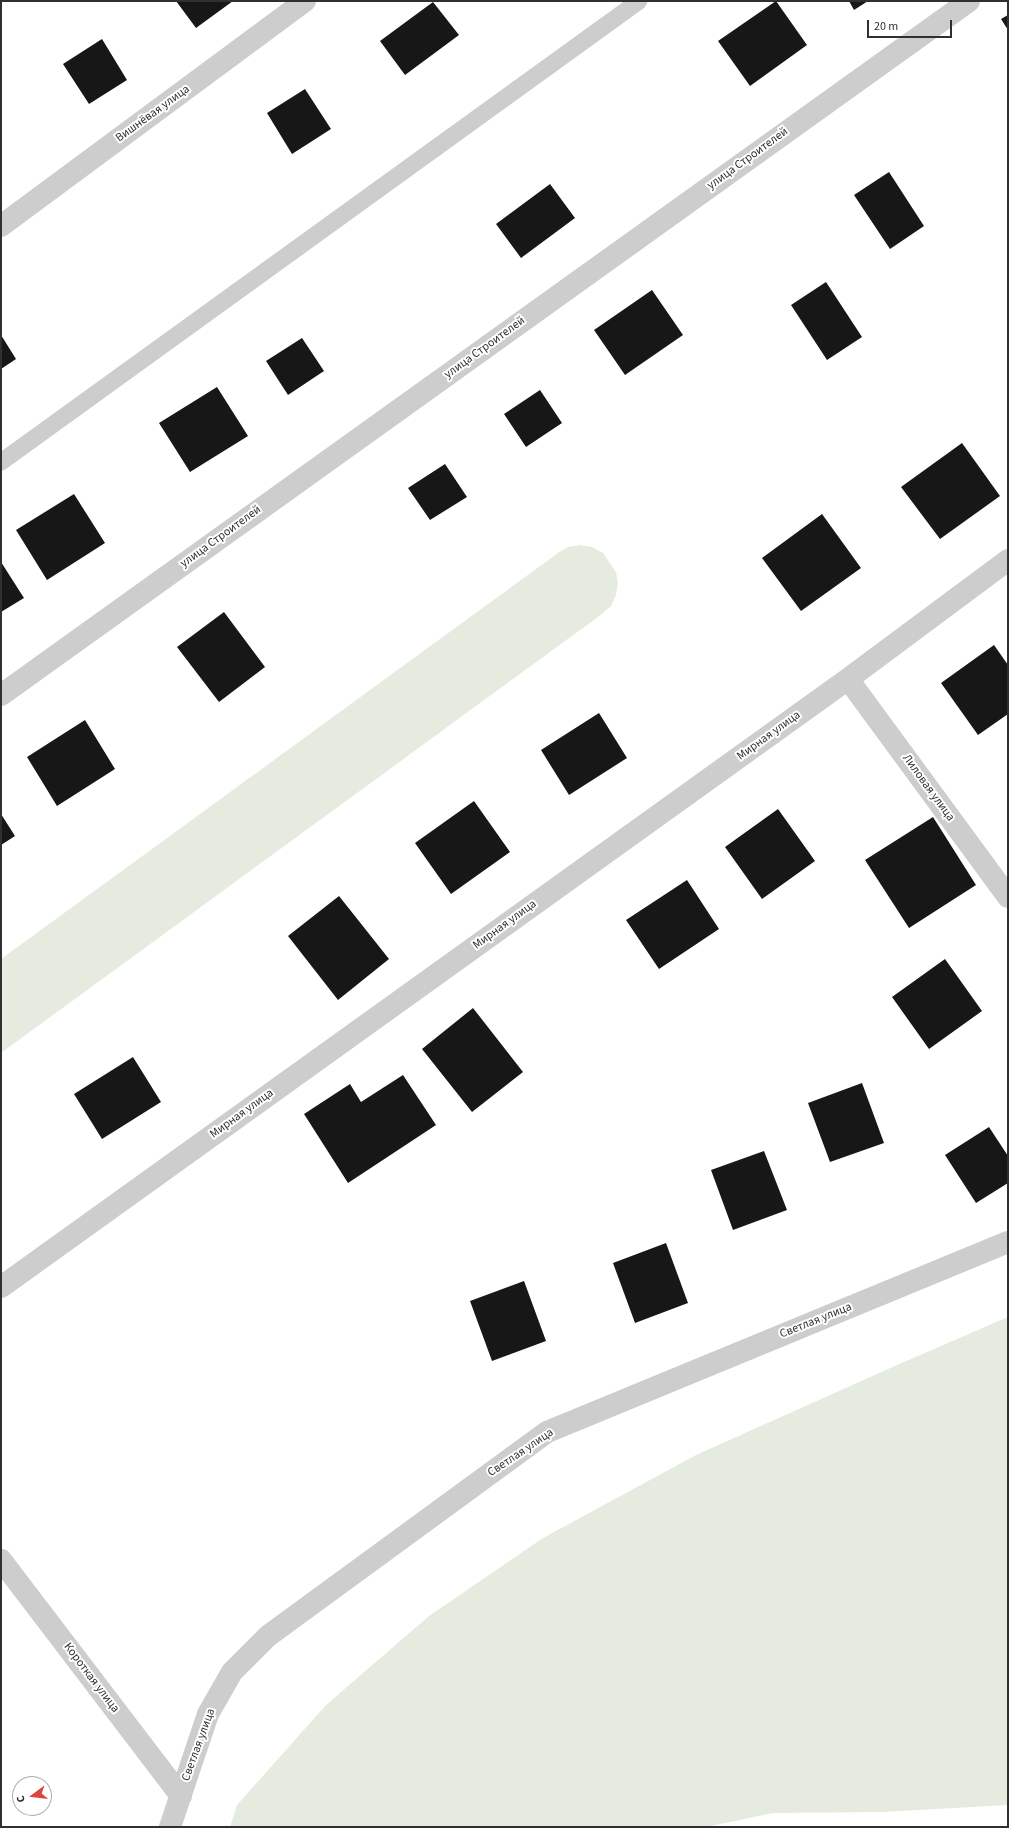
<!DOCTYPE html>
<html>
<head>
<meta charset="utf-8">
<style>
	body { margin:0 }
	#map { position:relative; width:1009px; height:1828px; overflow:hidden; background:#fff; font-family:"Source Sans 3",sans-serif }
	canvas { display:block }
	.frame { position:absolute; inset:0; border:2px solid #303030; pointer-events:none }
	.north { position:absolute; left:12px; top:1776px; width:40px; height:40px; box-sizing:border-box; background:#fff; border:1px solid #acacac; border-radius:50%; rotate:255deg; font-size:11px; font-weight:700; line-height:16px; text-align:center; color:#303030 }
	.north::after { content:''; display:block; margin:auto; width:14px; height:18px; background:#dd443d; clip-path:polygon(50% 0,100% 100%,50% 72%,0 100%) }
	.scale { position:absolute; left:867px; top:20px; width:85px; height:18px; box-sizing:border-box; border:2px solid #303030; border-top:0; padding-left:5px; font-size:12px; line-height:14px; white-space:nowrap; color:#303030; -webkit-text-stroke:3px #fff; paint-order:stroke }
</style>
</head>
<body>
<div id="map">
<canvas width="1009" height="1828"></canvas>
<div class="frame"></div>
<div class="north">С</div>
<div class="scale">20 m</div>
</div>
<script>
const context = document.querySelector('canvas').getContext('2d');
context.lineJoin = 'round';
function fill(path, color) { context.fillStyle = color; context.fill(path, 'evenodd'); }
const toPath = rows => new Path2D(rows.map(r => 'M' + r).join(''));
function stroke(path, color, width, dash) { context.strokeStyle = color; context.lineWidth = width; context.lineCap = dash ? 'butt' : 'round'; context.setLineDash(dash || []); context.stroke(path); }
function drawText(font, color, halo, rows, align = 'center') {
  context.font = font + ' "Source Sans 3",sans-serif'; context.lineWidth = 4; context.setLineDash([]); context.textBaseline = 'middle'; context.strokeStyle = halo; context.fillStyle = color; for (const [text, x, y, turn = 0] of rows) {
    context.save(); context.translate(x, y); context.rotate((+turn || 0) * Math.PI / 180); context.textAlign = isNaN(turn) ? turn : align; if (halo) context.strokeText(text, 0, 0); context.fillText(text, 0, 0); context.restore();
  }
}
fill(toPath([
	[580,545,592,547,603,553,616,572,618,583,616,595,611,606,602,614,1,1053,1,959,558,553,568,547],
	[1008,1317,1008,1805,883,1812,773,1813,706,1827,230,1827,237,1805,326,1705,429,1616,543,1538,696,1455,897,1365]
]), '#e5ecdf');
fill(toPath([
	[176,1,233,1,196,28],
	[776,1,807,45,750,86,718,41],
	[849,1,868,1,854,10],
	[433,2,459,35,405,75,380,41],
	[1008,15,1008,30,1001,19],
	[102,39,127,80,89,104,63,64],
	[305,89,331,129,292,154,267,113],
	[889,172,924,226,890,249,854,195],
	[550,184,575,218,521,258,496,224],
	[826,282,862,337,827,360,791,305],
	[652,290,683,335,625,375,594,330],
	[1,335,16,359,1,369],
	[302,338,324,371,288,395,266,361],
	[217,387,248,436,190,472,159,423],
	[540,390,562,423,526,447,504,414],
	[962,443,1000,496,940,539,901,487],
	[445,464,467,497,430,520,408,488],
	[74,494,105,543,47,580,16,530],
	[822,514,861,568,801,611,762,558],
	[1,562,24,598,1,612],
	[224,612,265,667,219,702,177,647],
	[994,645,1008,665,1008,714,978,735,941,683],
	[599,713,627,758,569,795,541,750],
	[85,720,115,769,57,806,27,757],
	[474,801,510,852,451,894,415,843],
	[778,809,815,861,762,899,725,847],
	[1,814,15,836,1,845],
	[933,817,976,885,909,928,865,860],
	[687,880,719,929,659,969,626,920],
	[339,896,389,959,338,1000,288,936],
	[945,959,982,1011,929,1049,892,997],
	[473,1008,523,1072,472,1112,422,1049],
	[133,1057,161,1102,102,1139,74,1094],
	[403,1075,436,1125,348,1183,304,1114,350,1084,361,1102],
	[862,1083,884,1143,830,1162,808,1103],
	[989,1127,1008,1156,1008,1183,976,1203,945,1155],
	[764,1151,787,1210,733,1230,711,1170],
	[666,1243,688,1303,635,1323,613,1263],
	[524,1281,546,1341,492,1361,470,1301]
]), '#171717');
stroke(toPath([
	[1,462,639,1]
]), '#cdcdcd', 17);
stroke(toPath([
	[1,226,305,1],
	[848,679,1008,897],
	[1,695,969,1],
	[1,1287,848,679,1008,560],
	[1,1560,181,1796],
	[170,1827,208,1714,232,1672,268,1636,547,1432,1008,1242]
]), '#cdcdcd', 22);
drawText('12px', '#303030', '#fff', [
	["Вишнёвая улица",153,114,-36],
	["улица Строителей",748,159,-36],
	["улица Строителей",485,348,-36],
	["улица Строителей",221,537,-36],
	["Мирная улица",769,736,-36],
	["Лиловая улица",928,788,54],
	["Мирная улица",505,925,-36],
	["Мирная улица",242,1114,-36],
	["Светлая улица",816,1321,-22],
	["Светлая улица",521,1453,-34],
	["Короткая улица",91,1678,53],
	["Светлая улица",199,1745,-70]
]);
</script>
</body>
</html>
